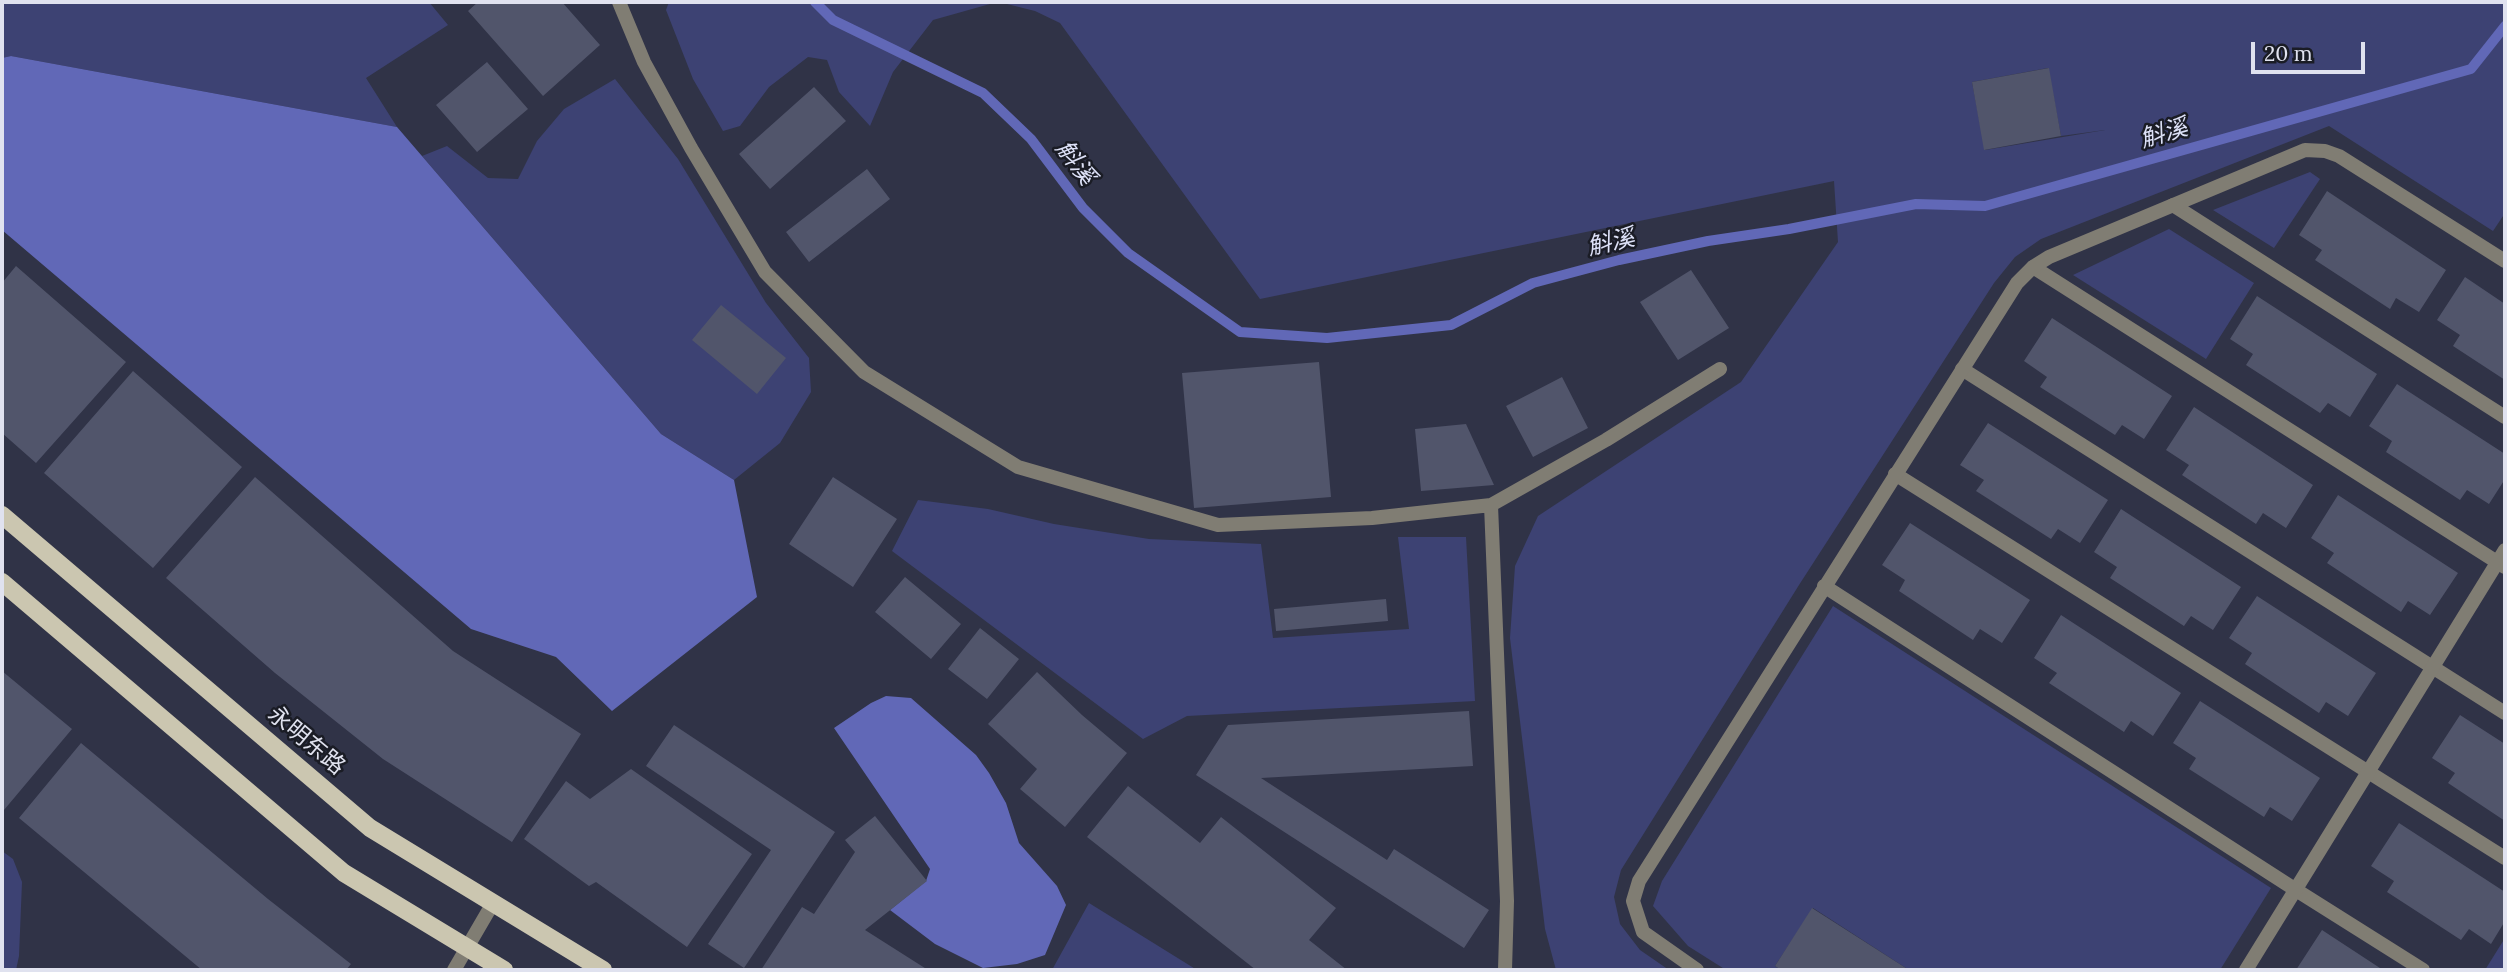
<!DOCTYPE html>
<html>
<head>
<meta charset="utf-8">
<style>
	body { margin:0 }
	#map { position:relative; width:2507px; height:972px; overflow:hidden; background:#303347; font-family:Lora,serif }
	canvas { display:block }
	.frame { position:absolute; inset:0; border:4px solid #e0e2ef; pointer-events:none }
	.scale { position:absolute; left:2251px; top:42px; width:114px; height:32px; box-sizing:border-box; border:4px solid #e0e2ef; border-top:0; padding-left:9px; font-size:21px; line-height:24px; white-space:nowrap; color:#e0e2ef; -webkit-text-stroke:5px #1a1c25; paint-order:stroke }
</style>
</head>
<body>
<div id="map">
<canvas width="2507" height="972"></canvas>
<div class="frame"></div>
<div class="scale">20 m</div>
</div>
<script>
const context = document.querySelector('canvas').getContext('2d');
context.lineJoin = 'round';
function fill(path, color) { context.fillStyle = color; context.fill(path, 'evenodd'); }
const toPath = rows => new Path2D(rows.map(r => 'M' + r).join(''));
function stroke(path, color, width, dash) { context.strokeStyle = color; context.lineWidth = width; context.lineCap = dash ? 'butt' : 'round'; context.setLineDash(dash || []); context.stroke(path); }
function drawText(font, color, halo, rows, align = 'center') {
  context.font = font + ' Lora,"Noto Sans SC",serif'; context.lineWidth = 5; context.setLineDash([]); context.textBaseline = 'middle'; context.strokeStyle = halo; context.fillStyle = color; for (const [text, x, y, turn = 0] of rows) {
    context.save(); context.translate(x, y); context.rotate((+turn || 0) * Math.PI / 180); context.textAlign = isNaN(turn) ? turn : align; if (halo) context.strokeText(text, 0, 0); context.fillText(text, 0, 0); context.restore();
  }
}
fill(toPath([
	[2,2,429,2,448,25,366,78,397,127,11,56,2,58],
	[669,2,997,2,933,20,893,72,870,126,839,92,827,60,808,57,769,87,740,126,723,131,693,79,666,10],
	[999,2,2505,2,2505,213,2493,231,2329,126,2041,239,2015,257,1994,283,1799,585,1621,870,1614,897,1620,924,1640,950,1669,970,1556,970,1545,929,1510,638,1515,566,1538,516,1741,382,1838,242,1834,181,1260,299,1060,23,1035,11],
	[2048,68,2061,136,2105,130,1985,150,1972,82],
	[615,79,678,159,766,303,809,358,811,392,780,443,734,480,661,434,422,156,447,146,488,178,518,179,537,141,564,109],
	[2310,172,2320,179,2274,248,2213,210],
	[2169,229,2254,283,2206,359,2073,275],
	[918,500,988,509,1054,524,1149,539,1261,544,1273,638,1409,629,1398,537,1466,537,1475,701,1187,716,1143,739,892,551],
	[1833,606,2271,888,2220,970,1909,970,1813,908,1775,966,1781,970,1726,970,1688,946,1653,906,1662,881],
	[2,851,13,859,22,882,19,956,16,970,2,970],
	[1089,903,1197,970,1052,970],
	[2505,938,2505,970,2485,970]
]), '#3d4273');
fill(toPath([
	[11,56,397,127,661,434,734,480,757,597,612,711,556,657,471,629,2,230,2,58],
	[886,696,911,698,976,755,989,773,1006,803,1019,843,1057,886,1066,905,1045,955,1017,964,983,968,935,944,890,910,926,881,930,869,834,728,871,703]
]), '#6168b7');
stroke(toPath([
	[815,2,833,20,983,93,1031,139,1083,208,1128,253,1240,332,1327,338,1451,325,1533,283,1619,260,1708,241,1789,229,1916,204,1985,206,2471,69,2505,26]
]), '#6168b7', 10);
fill(toPath([
	[478,2,562,2,600,45,543,96,468,11],
	[487,62,528,109,477,152,436,105],
	[2049,68,2061,136,1984,150,1972,82],
	[814,87,846,121,770,189,739,154],
	[867,169,890,199,809,262,786,232],
	[2327,191,2446,270,2419,312,2396,298,2390,309,2315,260,2322,250,2299,235],
	[16,266,126,362,36,463,2,433,2,283],
	[1691,270,1729,328,1678,360,1640,302],
	[2465,277,2505,304,2505,380,2453,346,2460,335,2437,320],
	[2257,296,2377,374,2350,417,2328,403,2320,413,2246,365,2253,354,2230,339],
	[721,305,786,358,757,394,692,340],
	[2052,318,2172,396,2144,439,2122,425,2115,435,2040,387,2047,377,2024,361],
	[1319,362,1331,497,1194,508,1182,373],
	[133,371,242,467,153,568,44,473],
	[1562,377,1588,428,1533,457,1506,406],
	[2397,384,2505,454,2505,479,2489,504,2467,490,2460,500,2386,452,2392,441,2369,426],
	[2194,407,2313,485,2286,528,2263,513,2256,524,2182,475,2189,465,2166,450],
	[1988,423,2108,500,2080,543,2058,529,2051,539,1976,491,1984,480,1960,465],
	[1466,424,1494,485,1421,491,1415,429],
	[255,477,453,651,581,734,512,842,383,759,275,673,166,578],
	[833,477,897,519,853,587,789,544],
	[2338,495,2458,573,2430,615,2408,601,2401,612,2327,563,2334,553,2311,538],
	[2121,509,2241,587,2213,630,2191,616,2184,626,2110,578,2117,567,2094,552],
	[1910,523,2030,600,2002,643,1980,629,1973,640,1899,591,1905,580,1882,565],
	[905,577,961,624,931,659,875,612],
	[2257,596,2376,673,2348,716,2326,702,2319,713,2245,664,2252,653,2229,638],
	[1386,599,1388,621,1276,631,1274,609],
	[2061,615,2181,693,2153,736,2131,721,2124,732,2049,683,2057,673,2034,658],
	[980,628,1019,659,987,699,948,669],
	[2,671,72,729,4,810,2,808],
	[1037,672,1082,715,1127,753,1065,827,1020,789,1037,769,988,724],
	[2200,701,2320,778,2292,821,2270,807,2264,817,2189,769,2196,758,2173,743],
	[1469,711,1473,766,1261,778,1387,860,1394,849,1489,910,1464,948,1196,775,1228,725],
	[2460,715,2505,744,2505,821,2448,783,2455,773,2432,758],
	[674,725,835,832,744,968,708,944,771,850,646,766],
	[81,743,268,899,351,964,346,970,202,970,19,818],
	[631,769,752,854,687,947,596,882,589,886,524,839,566,781,590,799],
	[1128,786,1200,843,1221,817,1336,908,1309,940,1347,970,1256,970,1087,837],
	[875,816,927,881,865,930,928,970,761,970,802,907,814,914,855,852,845,840],
	[2399,823,2505,892,2505,921,2491,944,2469,929,2461,940,2387,892,2394,881,2371,866],
	[1812,908,1909,970,1781,970,1775,966],
	[2322,930,2383,970,2296,970]
]), '#51556b');
stroke(toPath([
	[619,2,644,62,691,148,765,272,864,372,1018,467,1218,525,1372,518,1491,505],
	[2173,205,2505,417],
	[2033,267,2505,567],
	[1962,369,2505,713],
	[1895,474,2505,858],
	[2296,890,2423,970],
	[454,970,493,903],
	[1505,970,1507,901,1491,505,1606,440,1720,369]
]), '#807d73', 14);
stroke(toPath([
	[1824,586,2296,890],
	[1697,970,1643,932,1633,901,1639,881,2017,283,2033,267,2049,257,2305,150,2325,151,2339,156,2505,261],
	[2246,970,2505,550]
]), '#807d73', 14);
stroke(toPath([
	[2,515,370,828,603,970],
	[2,582,344,873,504,970]
]), '#cbc6b0', 18);
drawText('23px', '#e0e2ef', '#1a1c25', [
	["永明东路",306,741,40]
]);
drawText('italic 24px', '#dde1f7', '#1a1c25', [
	["斛溪",2164,134,-16],
	["斛溪",1075,163,53],
	["斛溪",1611,243,-13]
]);
</script>
</body>
</html>
